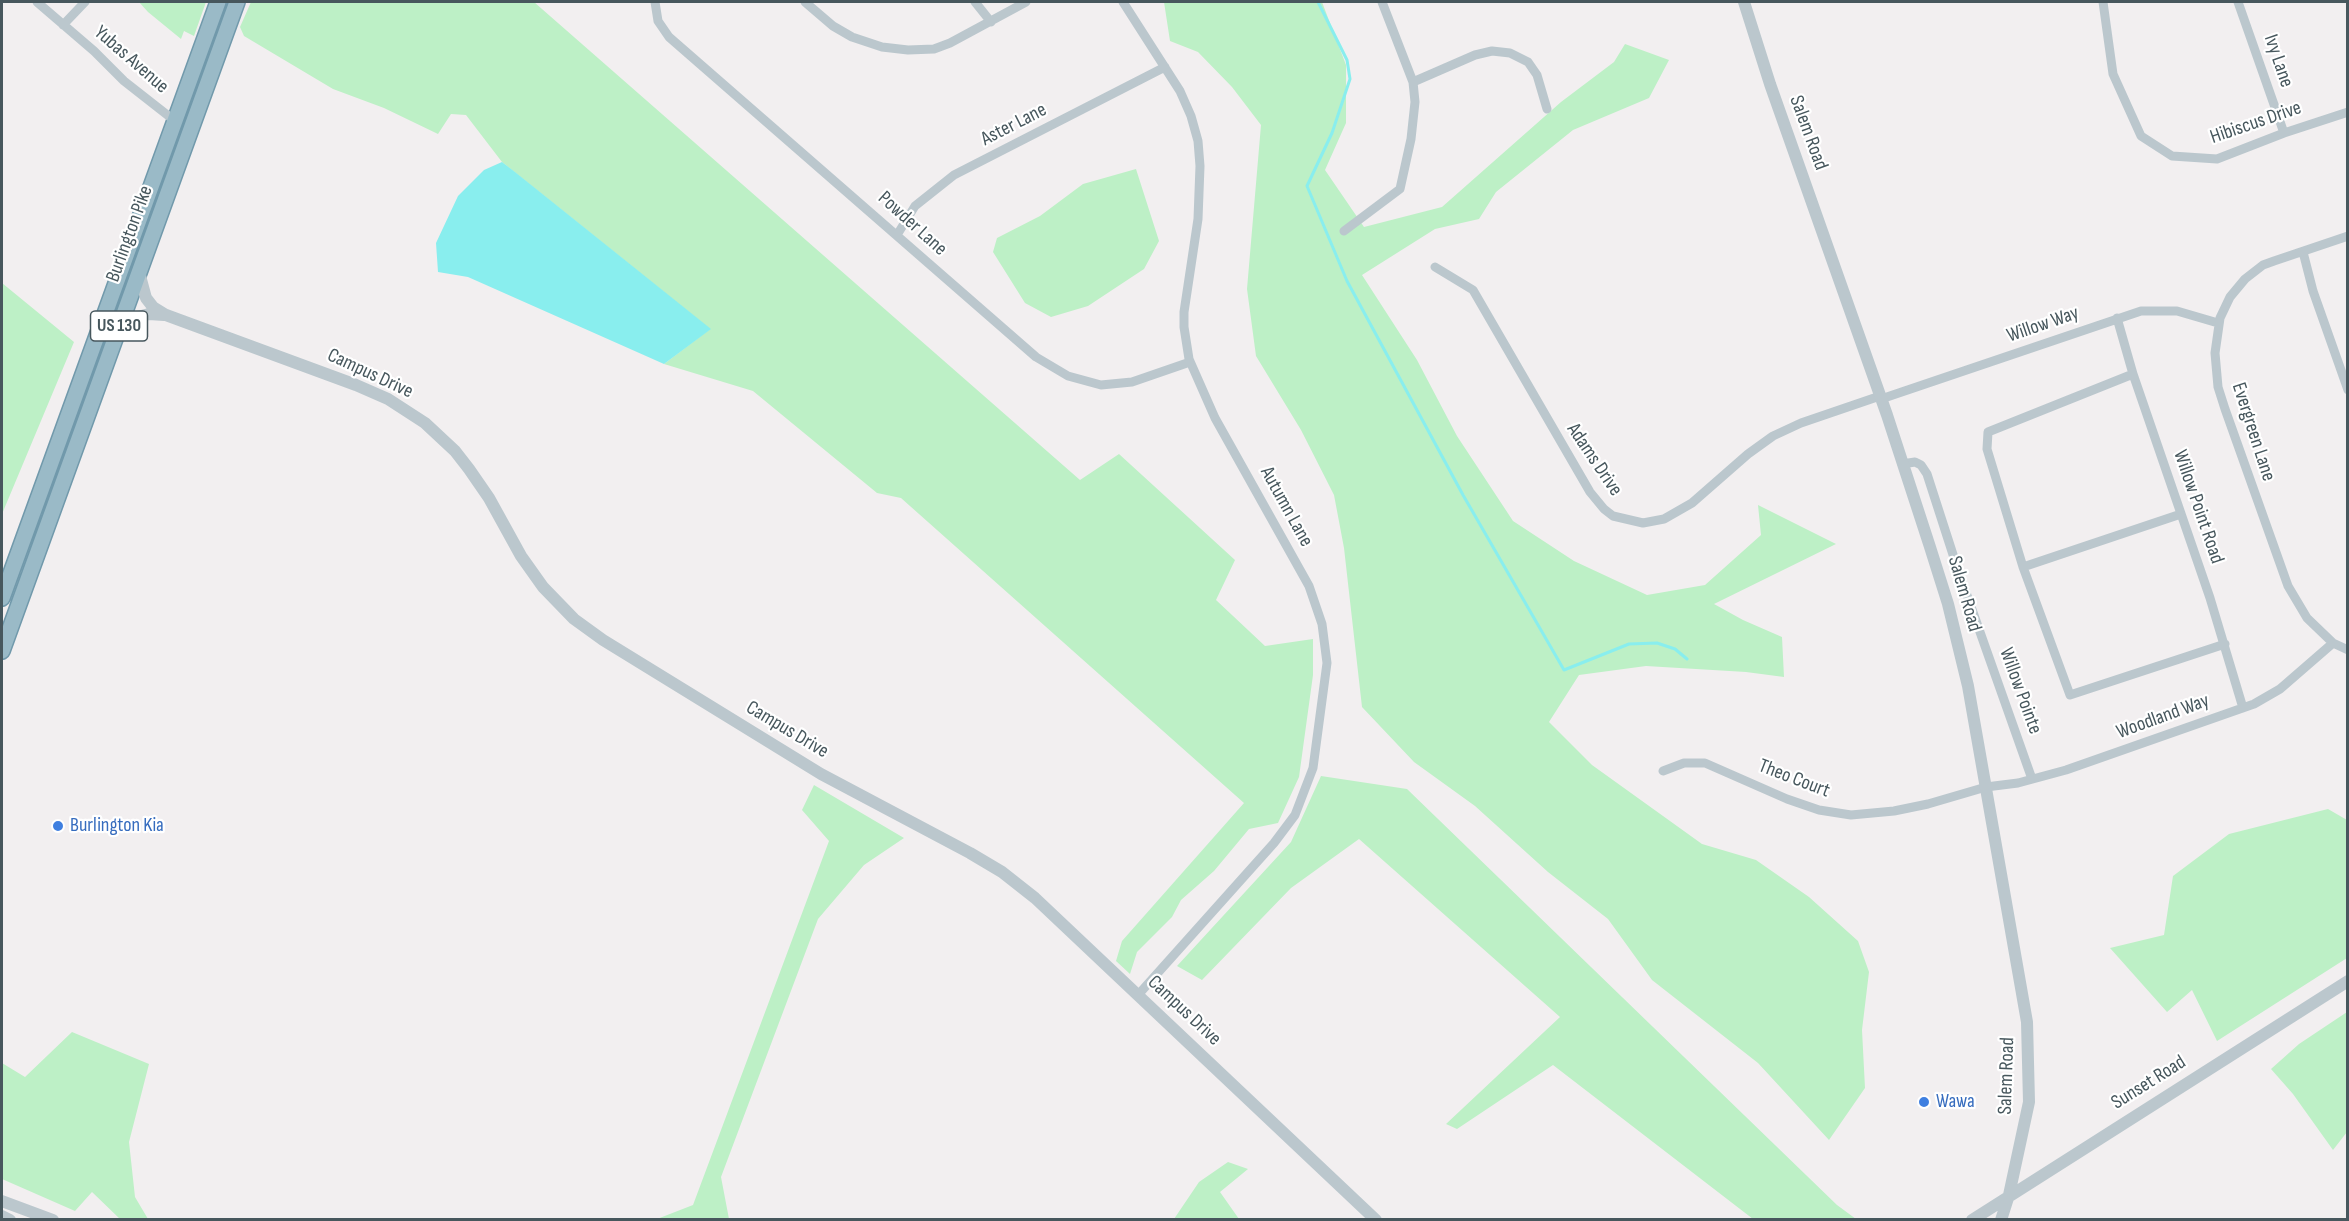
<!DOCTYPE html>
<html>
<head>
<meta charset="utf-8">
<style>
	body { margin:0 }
	#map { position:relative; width:2349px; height:1221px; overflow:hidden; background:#f2eff0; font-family:"Sofia Sans Condensed",sans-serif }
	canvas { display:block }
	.frame { position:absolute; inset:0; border:3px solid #47575d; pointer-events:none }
</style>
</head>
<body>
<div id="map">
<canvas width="2349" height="1221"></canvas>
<div class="frame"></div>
</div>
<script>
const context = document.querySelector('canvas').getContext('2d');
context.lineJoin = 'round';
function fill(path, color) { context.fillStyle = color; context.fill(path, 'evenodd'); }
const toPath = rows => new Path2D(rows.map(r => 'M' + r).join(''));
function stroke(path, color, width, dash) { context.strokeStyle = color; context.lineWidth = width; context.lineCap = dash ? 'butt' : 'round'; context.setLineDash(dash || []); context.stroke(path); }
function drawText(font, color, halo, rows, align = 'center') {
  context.font = font + ' "Sofia Sans Condensed",sans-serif'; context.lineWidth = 4.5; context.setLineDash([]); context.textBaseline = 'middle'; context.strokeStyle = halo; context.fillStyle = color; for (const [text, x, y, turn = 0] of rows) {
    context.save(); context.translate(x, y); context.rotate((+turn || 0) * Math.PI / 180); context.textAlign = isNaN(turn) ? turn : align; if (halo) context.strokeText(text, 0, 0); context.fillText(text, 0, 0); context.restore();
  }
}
fill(toPath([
	[139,2,206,2,194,36,184,31,181,39,148,12],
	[251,2,534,2,1080,480,1119,454,1235,560,1216,600,1265,646,1313,639,1313,675,1299,777,1278,823,1249,829,1214,871,1181,900,1172,917,1137,952,1130,974,1116,961,1122,941,1244,803,901,498,877,493,753,391,664,364,710,329,502,162,466,115,451,114,438,134,384,108,333,89,244,36,240,27],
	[1164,2,1322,2,1346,65,1346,123,1325,170,1364,227,1442,207,1561,102,1614,62,1625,44,1669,60,1649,98,1573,130,1496,192,1479,219,1435,229,1362,275,1417,360,1457,436,1513,521,1574,561,1647,595,1705,585,1761,535,1758,505,1836,544,1714,604,1743,620,1782,637,1784,677,1746,672,1646,666,1579,675,1549,722,1592,765,1702,844,1756,860,1809,897,1858,941,1869,972,1862,1030,1865,1088,1829,1140,1758,1063,1652,980,1608,919,1548,872,1475,806,1414,762,1362,707,1344,548,1334,495,1301,430,1256,356,1247,289,1261,125,1232,87,1198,52,1170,41],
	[1136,169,1159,241,1144,269,1088,306,1051,317,1025,303,993,252,997,238,1040,216,1083,184],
	[2,283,74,342,2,514],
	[1321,776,1407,789,1837,1205,1856,1219,1753,1219,1553,1065,1457,1129,1446,1124,1560,1017,1359,839,1291,888,1202,980,1177,966,1291,842],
	[814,785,904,838,864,865,818,919,721,1177,729,1219,657,1219,693,1205,829,841,802,810],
	[2328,809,2347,820,2347,958,2217,1041,2192,990,2167,1012,2110,948,2164,935,2173,876,2229,834],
	[2347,1012,2347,1132,2333,1150,2293,1094,2271,1069,2299,1044],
	[72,1032,149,1064,129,1142,135,1197,148,1219,120,1219,92,1192,75,1211,2,1179,2,1063,25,1077],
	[1228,1162,1248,1169,1220,1192,1239,1219,1174,1219,1199,1182]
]), '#bdf0c6');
fill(toPath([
	[502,162,515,172,711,329,664,364,468,277,438,272,436,243,458,196,484,170]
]), '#89eeee');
stroke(toPath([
	[1318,2,1347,60,1350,79,1332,133,1307,186,1347,281,1463,495,1564,670,1629,644,1657,643,1675,649,1687,659]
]), '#89eeee', 3);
const trunk = toPath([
	[2,598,218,2],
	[2,651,237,2]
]);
stroke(trunk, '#7199ab', 18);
stroke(toPath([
	[37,2,94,51,124,81,175,121],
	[655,2,658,21,669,37,1036,357,1068,376,1101,385,1132,382,1190,362],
	[805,2,833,26,852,37,882,47,908,50,934,49,950,43,1026,2],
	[975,2,991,22],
	[1123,2,1180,91,1191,116,1198,141,1200,166,1198,219,1184,312,1184,327,1189,359,1215,418,1309,586,1322,624,1327,663,1313,768,1295,815,1274,843,1138,995],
	[2103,2,2113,74,2141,136,2172,156,2217,159,2284,133,2348,112],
	[2238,2,2284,133],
	[63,25,85,2],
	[1413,82,1475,55,1492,51,1510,53,1528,62,1537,75,1547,109],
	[1344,231,1400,189,1411,139,1415,102,1413,82,1382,2],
	[897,235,915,206,954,175,1165,67],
	[2348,236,2274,261,2263,265,2245,279,2230,297,2220,318,2215,353,2218,387,2225,409,2288,586,2307,618,2333,643,2348,650],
	[2303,252,2313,291,2348,390],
	[1435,267,1473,290,1590,492,1604,509,1613,516,1643,523,1664,519,1692,503,1748,454,1773,436,1801,423,1880,396],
	[2117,318,2133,374,2210,598,2243,708],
	[2133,374,1988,432,1987,449,2023,567,2070,695,2225,644],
	[1881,399,2141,311,2177,311,2218,323],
	[1902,464,1915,462,1921,465,1927,474,1957,567,2032,779],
	[2023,567,2181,514],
	[1663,771,1684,763,1705,763,1787,799,1819,810,1851,815,1894,811,1928,804,1986,787,2018,783,2066,770,2254,704,2280,689,2333,643]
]), '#bbc7cd', 9);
stroke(toPath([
	[1744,2,1770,84,1887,415,1930,547,1948,604,1968,686,2027,1022,2029,1102,2009,1195,2001,1220],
	[139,272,146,298,153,307,166,315,356,385,388,399,425,423,455,451,469,469,489,498,521,556,543,587,574,619,603,640,821,774,970,853,1002,872,1035,898,1376,1220],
	[118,328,138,317,149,314,164,315],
	[2,1201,53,1220],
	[2,1216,10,1220],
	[1972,1220,2348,981]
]), '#bbc7cd', 12);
stroke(trunk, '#9abac7', 15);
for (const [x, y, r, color] of [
	[58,826,6,"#3f7fe0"],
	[1924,1102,6,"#3f7fe0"]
]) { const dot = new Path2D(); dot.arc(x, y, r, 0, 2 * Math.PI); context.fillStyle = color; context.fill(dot); stroke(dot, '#fff', 2); }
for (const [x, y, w] of [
	[119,326,57]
]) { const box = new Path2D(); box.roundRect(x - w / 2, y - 15, w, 30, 4.5); context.fillStyle = '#fff'; context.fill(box); stroke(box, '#47575d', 1.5); }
drawText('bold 18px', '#47575d', null, [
	["US 130",119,326]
]);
drawText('20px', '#47575d', '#fff', [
	["Yubas Avenue",131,60,41],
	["Ivy Lane",2278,61,71],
	["Hibiscus Drive",2256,123,-19],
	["Aster Lane",1014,125,-27],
	["Salem Road",1808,133,70],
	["Powder Lane",912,224,42],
	["Burlington Pike",130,234,-70],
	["Willow Way",2043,325,-19],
	["Campus Drive",370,374,25],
	["Evergreen Lane",2253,432,72],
	["Adams Drive",1594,460,56],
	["Autumn Lane",1286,507,61],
	["Willow Point Road",2198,507,71],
	["Salem Road",1964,594,74],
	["Willow Pointe",2020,691,70],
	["Woodland Way",2163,717,-20],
	["Campus Drive",787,730,31],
	["Theo Court",1794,779,21],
	["Campus Drive",1184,1011,43],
	["Salem Road",2007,1076,-88],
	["Sunset Road",2149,1083,-32]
]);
drawText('20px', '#366cbe', '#fff', [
	["Burlington Kia",70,826],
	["Wawa",1936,1102]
], 'left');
</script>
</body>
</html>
